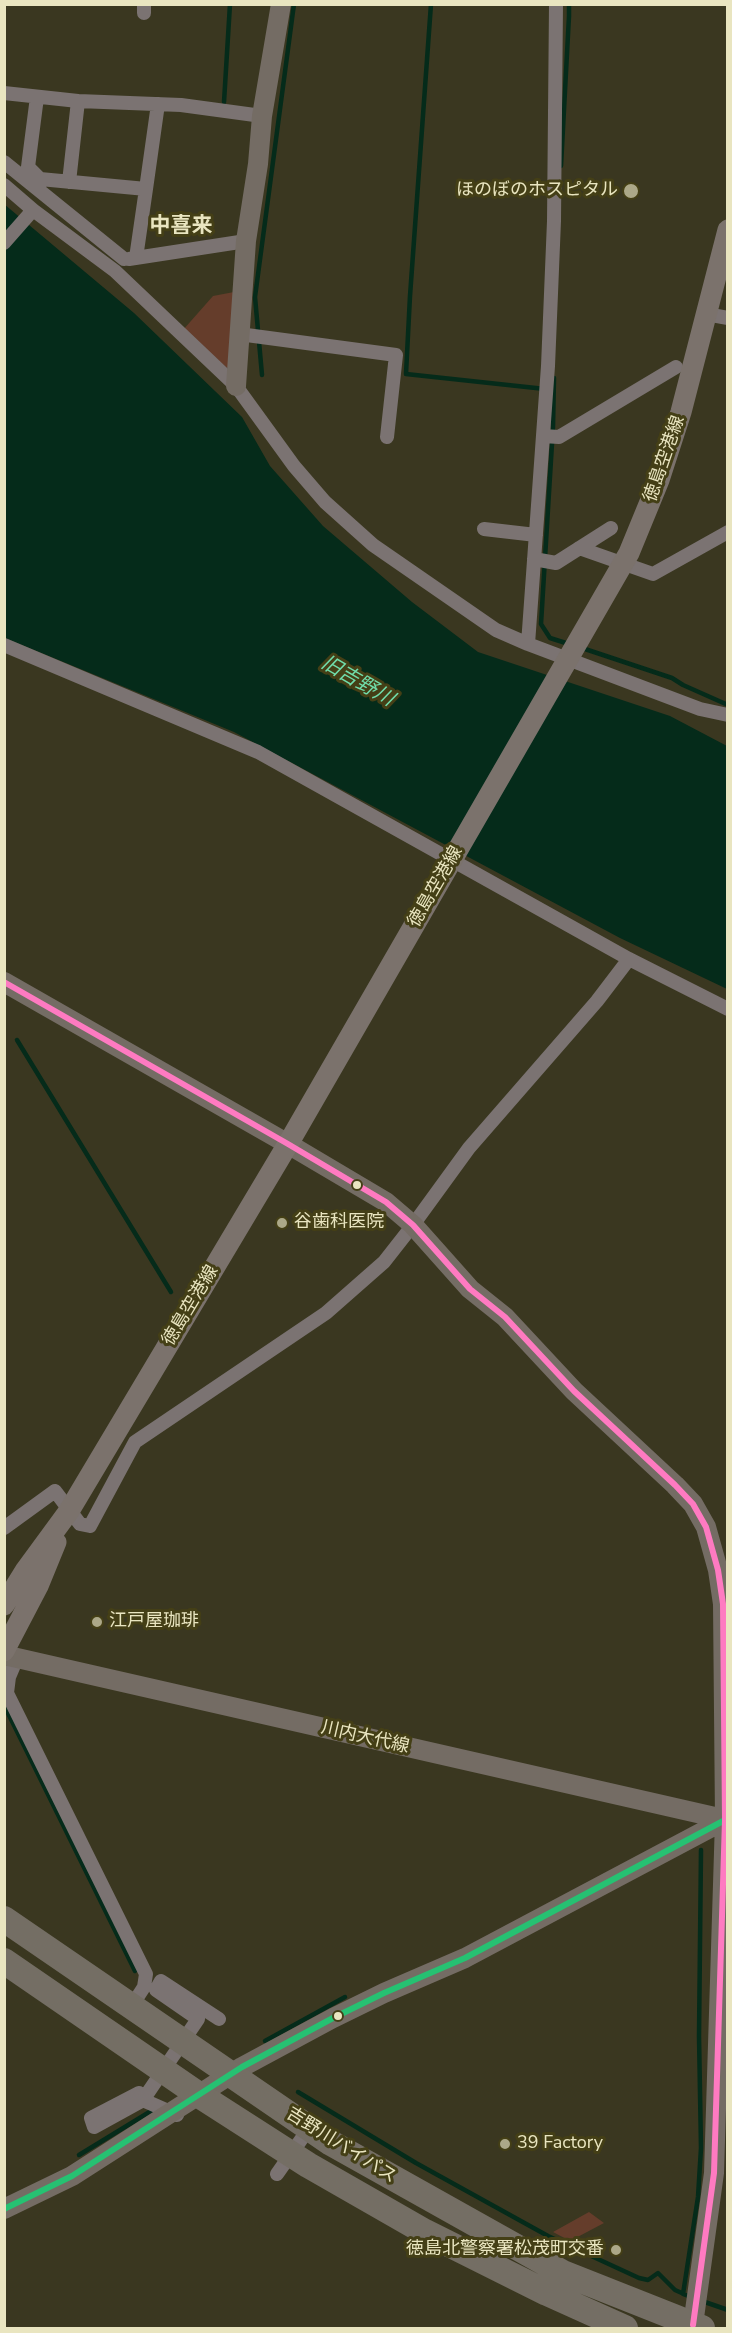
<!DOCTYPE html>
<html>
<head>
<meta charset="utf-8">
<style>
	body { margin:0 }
	#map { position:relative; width:732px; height:2333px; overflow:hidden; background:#3a3720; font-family:"Nunito Sans",sans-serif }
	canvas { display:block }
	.frame { position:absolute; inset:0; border:6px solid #e9e5c0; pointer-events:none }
</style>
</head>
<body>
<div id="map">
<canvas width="732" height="2333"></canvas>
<div class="frame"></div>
</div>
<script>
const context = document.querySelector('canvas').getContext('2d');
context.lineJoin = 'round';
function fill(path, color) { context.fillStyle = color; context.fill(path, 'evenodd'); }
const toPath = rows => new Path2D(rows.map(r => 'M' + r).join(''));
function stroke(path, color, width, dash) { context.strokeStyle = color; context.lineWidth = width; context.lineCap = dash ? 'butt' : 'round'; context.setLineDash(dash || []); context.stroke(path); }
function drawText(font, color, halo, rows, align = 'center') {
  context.font = font + ' "Nunito Sans","Noto Sans JP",sans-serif'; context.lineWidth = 6; context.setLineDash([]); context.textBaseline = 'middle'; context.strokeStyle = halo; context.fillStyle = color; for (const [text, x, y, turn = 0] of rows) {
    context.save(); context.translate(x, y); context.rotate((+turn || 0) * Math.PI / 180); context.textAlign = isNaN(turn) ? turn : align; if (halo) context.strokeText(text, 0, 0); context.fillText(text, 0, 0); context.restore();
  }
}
fill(toPath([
	[234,292,230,367,227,368,183,330,213,296],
	[589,2212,604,2223,570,2241,553,2232]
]), '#653d2b');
fill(toPath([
	[4,204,134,313,242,417,270,466,323,526,412,602,478,652,670,716,727,746,727,989,620,938,234,732,5,638]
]), '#052b1a');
stroke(toPath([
	[431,4,410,296,406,374,545,389],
	[569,4,569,17],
	[224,102,230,4],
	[561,166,569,16],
	[262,375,255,297,294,4],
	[554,378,553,427,541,624,550,638,569,644],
	[582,648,672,678,683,685,728,705],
	[17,1040,171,1292],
	[4,1705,135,1971],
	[265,2041,345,1997],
	[298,2092,416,2163,548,2236,639,2278,648,2280,658,2273,675,2290,684,2294],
	[79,2155,156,2108],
	[691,2297,683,2294,698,2197,701,2148,699,2036,701,1850],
	[702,2301,728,2310]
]), '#052b1a', 4.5);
stroke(toPath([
	[144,13,144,4],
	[4,93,78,101,181,105,262,116],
	[37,97,28,167,40,179,146,189,136,258],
	[4,162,124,259],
	[69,182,78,101],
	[4,185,33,210,115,271,236,386,294,466,325,502,373,545,496,630,528,644,700,709,728,715],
	[146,189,158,104],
	[4,243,33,210],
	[129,259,246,241],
	[706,314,728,318],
	[239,334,396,355,387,437],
	[543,436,559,437,676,367],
	[484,529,536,535],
	[579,548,653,574,728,532],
	[534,559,556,563,611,528],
	[528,644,548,366,554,221,556,4],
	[4,645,258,752,629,959,728,1009],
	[4,1528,55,1491,80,1524,90,1526,135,1442,326,1313,384,1262,413,1225,469,1148,597,1001,629,959],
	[17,1658,9,1677,7,1693,146,1974,144,1987,131,2007],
	[139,2093,91,2118,94,2127,143,2100],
	[177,2115,143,2100,198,2019,156,1990,161,1981,219,2019],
	[277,2174,312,2124]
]), '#7b7372', 14);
stroke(toPath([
	[236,386,246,241,258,164,262,116,281,4],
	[4,982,288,1144,386,1202,413,1225,470,1289,505,1317,574,1391,675,1485,693,1504,706,1527,718,1570,723,1604,725,1820,714,2173,693,2325],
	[4,1655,728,1820],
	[4,2209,72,2176,242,2067,333,2018,384,1993,465,1958,725,1820]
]), '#746c64', 20);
stroke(toPath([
	[4,1605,25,1571,69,1511,288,1144,629,553,659,480,681,412,728,230],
	[4,1651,38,1586,56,1542]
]), '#7b726c', 21);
stroke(toPath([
	[4,1919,331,2143,563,2273,702,2328],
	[4,1961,199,2095,308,2165,425,2232,547,2293,625,2328]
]), '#746e64', 26);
stroke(toPath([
	[4,2209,72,2176,242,2067,333,2018,384,1993,465,1958,725,1820]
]), '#26c172', 6);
stroke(toPath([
	[4,982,288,1144,386,1202,413,1225,470,1289,505,1317,574,1391,675,1485,693,1504,706,1527,718,1570,723,1604,725,1820,714,2173,693,2325]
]), '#fe7ac1', 6);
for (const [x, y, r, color] of [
	[631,191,8,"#aca888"],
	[357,1185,5,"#e9e5c0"],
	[282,1223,6,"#aca888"],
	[97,1622,6,"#aca888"],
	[338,2016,5,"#e9e5c0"],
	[505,2144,6,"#aca888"],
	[616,2250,6,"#aca888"]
]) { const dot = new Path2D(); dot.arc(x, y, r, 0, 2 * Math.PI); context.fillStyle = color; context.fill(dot); stroke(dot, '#443f16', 2); }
drawText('18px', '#e9e5c0', '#443f16', [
	["ほのぼのホスピタル",618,191,"right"],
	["谷歯科医院",294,1223],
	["江戸屋珈琲",109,1622],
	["39 Factory",517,2144],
	["徳島北警察署松茂町交番",604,2250,"right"]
], 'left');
drawText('18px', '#e9e5c0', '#443f16', [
	["徳島空港線",665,459,-71],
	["徳島空港線",436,887,-60],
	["徳島空港線",191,1306,-59],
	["川内大代線",365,1738,13],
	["吉野川バイパス",341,2146,32]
]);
drawText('italic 20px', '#70ddab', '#443f16', [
	["旧吉野川",357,682,30]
]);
drawText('bold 21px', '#e9e5c0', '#443f16', [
	["中喜来",181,227]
]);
</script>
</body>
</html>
